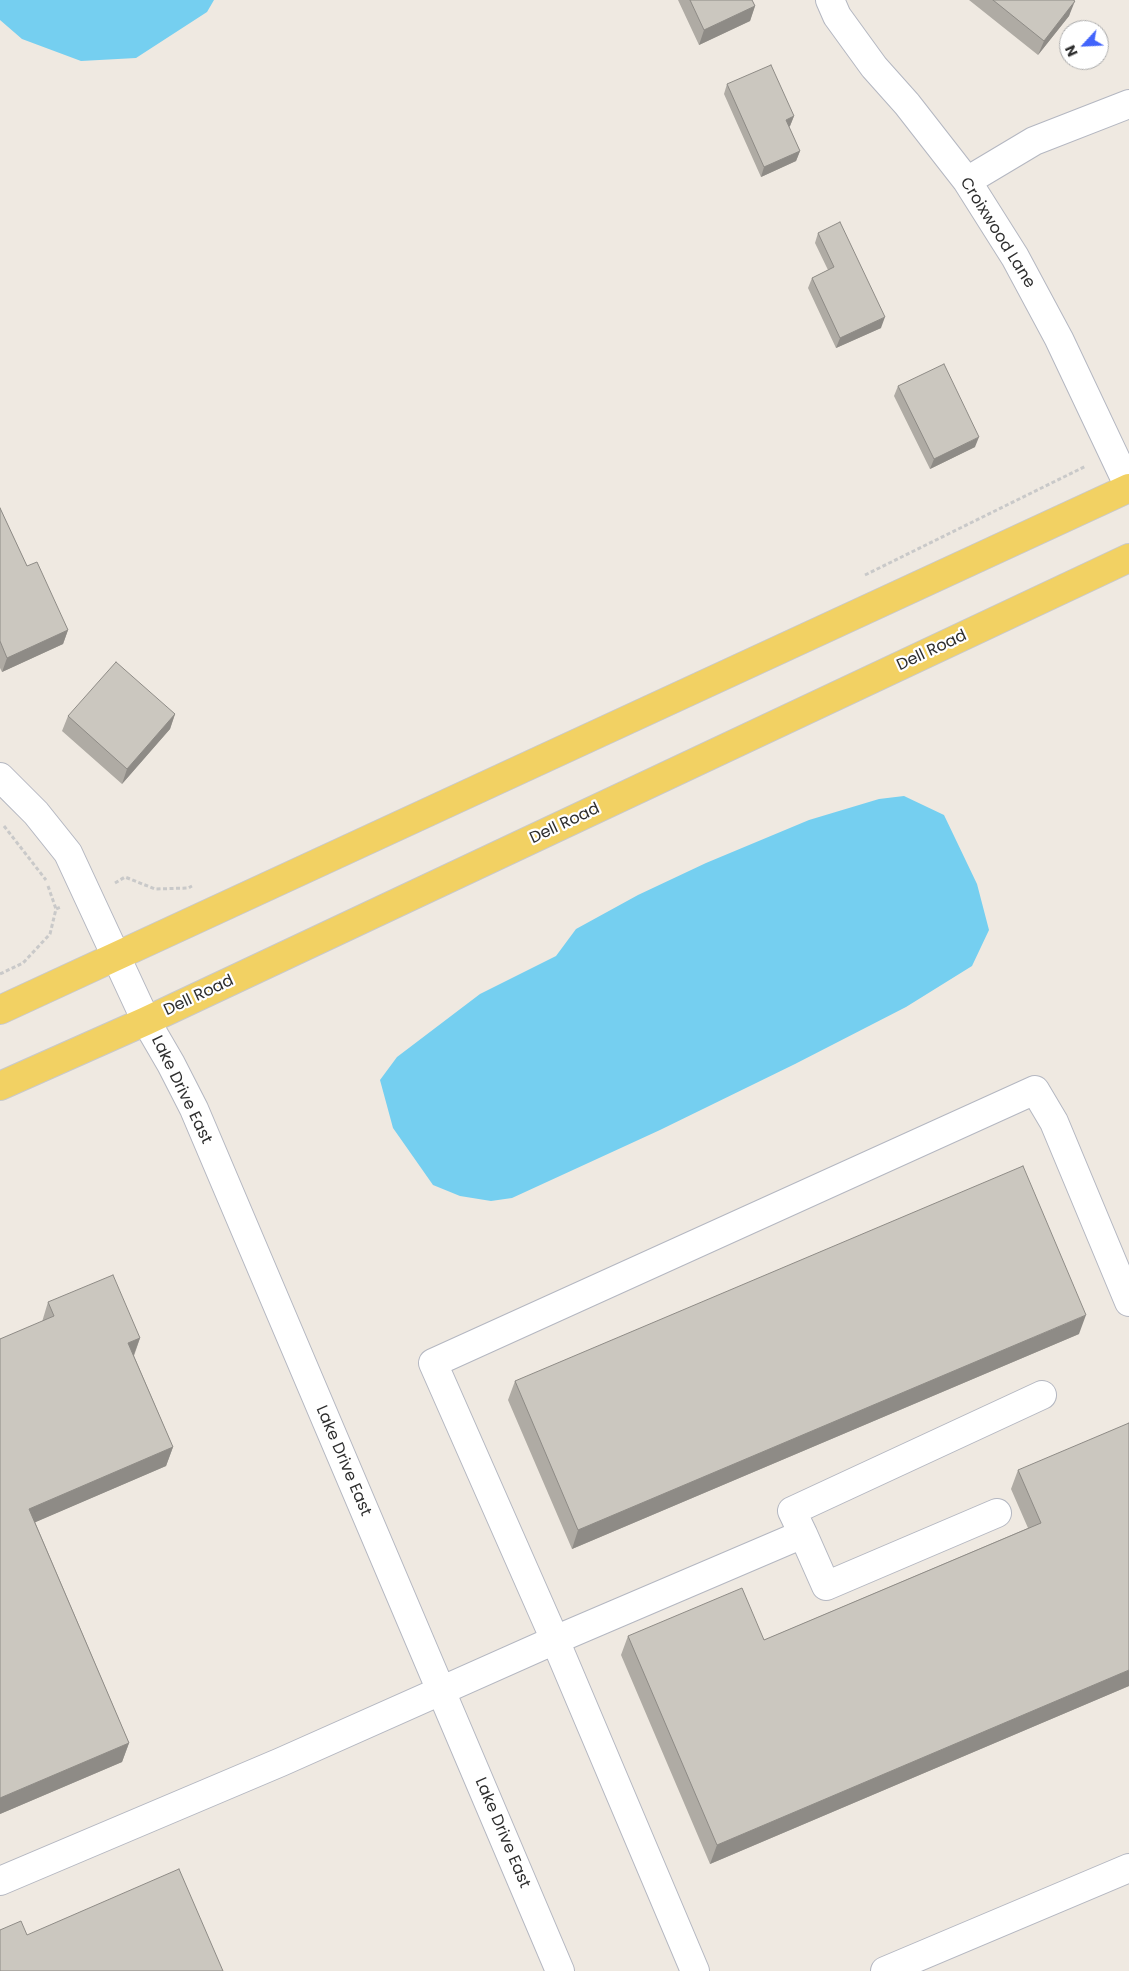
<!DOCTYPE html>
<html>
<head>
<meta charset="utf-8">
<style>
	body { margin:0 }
	#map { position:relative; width:1129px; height:1971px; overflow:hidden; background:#efe9e1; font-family:Poppins,sans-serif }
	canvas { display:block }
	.north { position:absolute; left:1059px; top:20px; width:50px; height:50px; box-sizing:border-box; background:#fff; border:1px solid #ababab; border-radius:50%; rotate:245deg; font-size:14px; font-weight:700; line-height:20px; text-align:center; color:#2e2e2e }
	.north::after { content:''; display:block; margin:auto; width:18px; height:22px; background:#4264fb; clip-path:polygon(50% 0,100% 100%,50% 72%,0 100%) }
</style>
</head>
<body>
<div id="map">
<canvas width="1129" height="1971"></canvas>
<div class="north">N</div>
</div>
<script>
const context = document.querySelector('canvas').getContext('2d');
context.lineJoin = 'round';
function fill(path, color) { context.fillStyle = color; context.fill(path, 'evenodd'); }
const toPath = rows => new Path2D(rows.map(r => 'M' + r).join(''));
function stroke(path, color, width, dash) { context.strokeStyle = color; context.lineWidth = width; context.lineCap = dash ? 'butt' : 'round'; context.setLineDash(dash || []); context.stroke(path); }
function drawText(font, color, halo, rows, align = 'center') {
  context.font = font + ' Poppins,sans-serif'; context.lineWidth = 4.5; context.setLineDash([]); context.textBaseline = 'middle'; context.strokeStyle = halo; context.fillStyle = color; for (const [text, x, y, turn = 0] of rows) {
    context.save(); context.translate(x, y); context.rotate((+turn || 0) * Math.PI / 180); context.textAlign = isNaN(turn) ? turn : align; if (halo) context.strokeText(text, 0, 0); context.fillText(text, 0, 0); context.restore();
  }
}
fill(toPath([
	[0,0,214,0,207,12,136,58,81,61,22,39,0,20],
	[904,796,944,815,977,884,989,930,972,966,906,1007,795,1064,660,1130,512,1198,491,1201,460,1196,433,1185,393,1128,380,1080,397,1057,480,994,556,956,576,929,638,895,706,863,809,820,879,799]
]), '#75cff0');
const minor = toPath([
	[830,0,837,16,874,67,907,104,967,181,1015,257,1059,339,1129,487],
	[967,181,1034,141,1129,104],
	[0,777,36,813,68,853,146,1021,171,1064,194,1109,560,1971],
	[803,1534,826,1586,997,1513],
	[0,1881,281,1762,555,1640,803,1534,792,1511,1042,1395],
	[695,1971,555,1640,433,1363,1035,1090,1054,1122,1129,1302],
	[885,1971,1129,1868]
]);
const major = toPath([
	[0,1010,1129,488],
	[0,1086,146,1021,1129,558]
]);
stroke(minor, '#b4b7c1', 30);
stroke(major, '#c9c9c9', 30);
stroke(toPath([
	[865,575,1086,466],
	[4,826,46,880],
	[115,883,125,877,155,889,188,888,192,886],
	[48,886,56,909],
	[0,974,23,963,50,934,56,909,61,907]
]), '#c9c9c9', 3, [4, 2.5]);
stroke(minor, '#fff', 28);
stroke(major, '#f2d163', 28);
fill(toPath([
	[678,0,752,0,755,6,750,21,699,45],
	[969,0,1073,0,1069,16,1038,55],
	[727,84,794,116,790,126,789,127,800,151,796,161,761,177,724,94],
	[818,233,881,328,836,348,808,288,812,278,828,270,815,243],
	[898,386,975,447,930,469,894,396],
	[0,508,27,566,68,630,63,644,2,672,0,668],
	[175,714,170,729,122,784,62,731,68,716],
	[48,1302,140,1338,134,1356,173,1447,166,1466,35,1522,129,1743,122,1762,0,1814,0,1339,42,1322],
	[1079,1334,572,1549,508,1400,515,1381],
	[1018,1470,1129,1686,710,1864,621,1655,628,1636,764,1640,1028,1528,1011,1489]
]), '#afaba4');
fill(toPath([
	[1075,1,1069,16,1038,55,1044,41],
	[755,6,750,21,699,45,704,30],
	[794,116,790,126,782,130,786,120],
	[800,151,796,161,761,177,764,167],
	[885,317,881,328,836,348,840,338],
	[979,437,975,447,930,469,934,459],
	[68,630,63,644,2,672,7,658],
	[175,714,170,729,122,784,127,769],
	[1086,1315,1079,1334,572,1549,578,1530],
	[140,1338,133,1357,128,1343],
	[173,1447,166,1466,22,1528,29,1509],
	[1129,1670,1129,1686,710,1864,717,1845],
	[129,1743,122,1762,0,1814,0,1798]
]), '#8e8b86');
const building = toPath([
	[690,0,752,0,755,6,704,30,690,0],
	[993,0,1073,0,1075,1,1044,41,993,0],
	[771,65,794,116,786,120,800,151,764,167,727,84,771,65],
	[840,222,885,317,840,338,812,278,834,267,818,233,840,222],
	[944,364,979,437,934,459,898,386,944,364],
	[0,508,27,566,37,562,68,630,7,658,0,641,0,508],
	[116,662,175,714,127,769,68,716,116,662],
	[1023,1166,1086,1315,578,1530,515,1381,1023,1166],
	[113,1275,140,1338,128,1343,173,1447,29,1509,129,1743,0,1798,0,1339,54,1316,48,1302,113,1275],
	[1129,1423,1129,1670,717,1845,628,1636,742,1588,764,1640,1041,1523,1018,1470,1129,1423],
	[179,1869,223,1971,0,1971,0,1930,21,1921,27,1935,179,1869]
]);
fill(building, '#cbc7bf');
stroke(building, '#8e8b86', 1);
drawText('16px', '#2e2e2e', '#fff', [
	["Croixwood Lane",997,233,58],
	["Dell Road",932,651,-25],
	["Dell Road",565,824,-25],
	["Dell Road",199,996,-25],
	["Lake Drive East",181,1090,64],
	["Lake Drive East",343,1461,67],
	["Lake Drive East",502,1833,67]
]);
</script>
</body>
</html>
